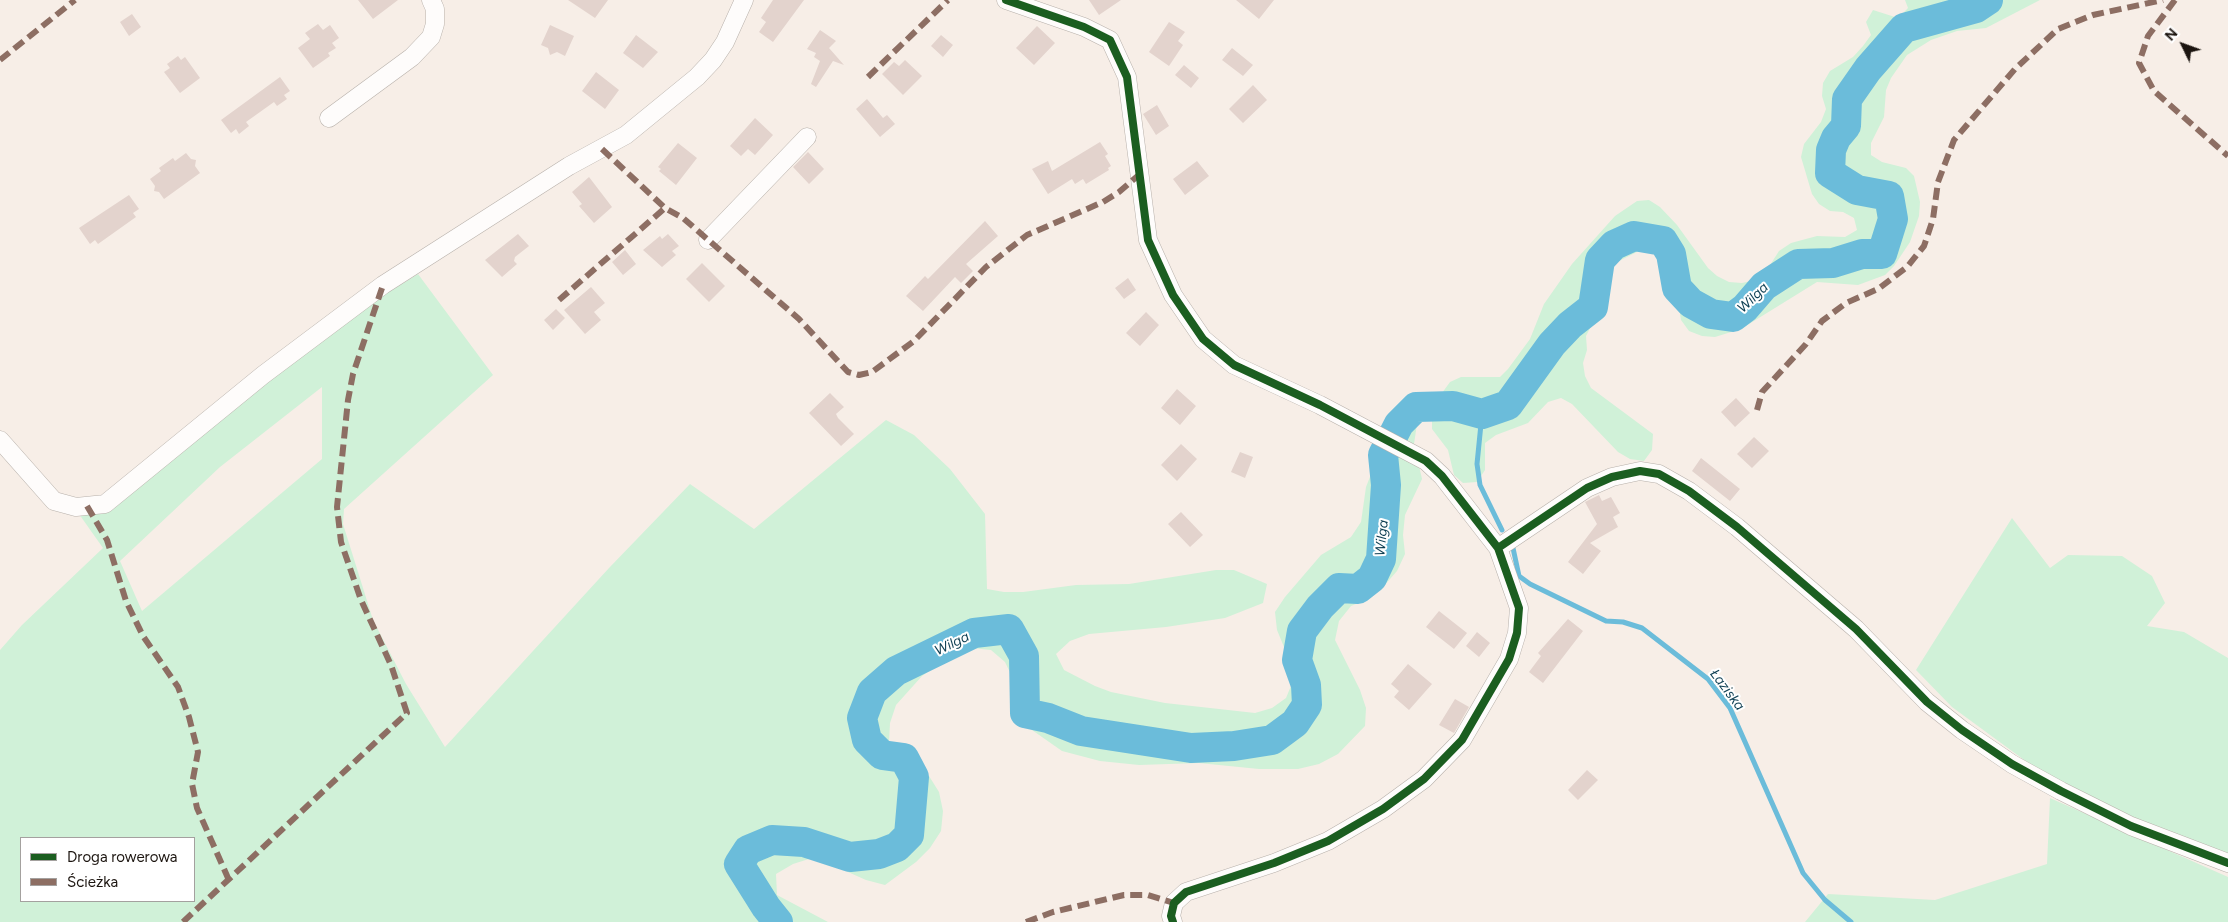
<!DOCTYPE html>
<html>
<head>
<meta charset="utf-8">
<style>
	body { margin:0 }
	#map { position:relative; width:2228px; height:922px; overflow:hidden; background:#f7eee7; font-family:Figtree,sans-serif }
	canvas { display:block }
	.legend { position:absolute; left:20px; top:837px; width:175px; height:65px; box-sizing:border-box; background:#fff; border:1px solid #a4a19f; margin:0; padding:6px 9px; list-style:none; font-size:15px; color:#1c1510 }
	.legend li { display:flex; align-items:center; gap:10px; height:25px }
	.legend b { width:25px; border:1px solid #a4a19f }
	.north { position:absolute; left:2158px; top:20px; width:50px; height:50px; -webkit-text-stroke:4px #fff; paint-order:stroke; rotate:312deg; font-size:14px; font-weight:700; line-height:20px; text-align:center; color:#1c1510 }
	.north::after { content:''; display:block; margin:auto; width:18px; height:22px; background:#1c1510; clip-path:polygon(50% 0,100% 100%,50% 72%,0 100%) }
</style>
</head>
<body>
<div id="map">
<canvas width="2228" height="922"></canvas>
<ul class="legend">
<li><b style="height:6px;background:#1b5e20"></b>Droga rowerowa</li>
<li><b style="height:6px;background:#8d6e63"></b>Ścieżka</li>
</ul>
<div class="north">N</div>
</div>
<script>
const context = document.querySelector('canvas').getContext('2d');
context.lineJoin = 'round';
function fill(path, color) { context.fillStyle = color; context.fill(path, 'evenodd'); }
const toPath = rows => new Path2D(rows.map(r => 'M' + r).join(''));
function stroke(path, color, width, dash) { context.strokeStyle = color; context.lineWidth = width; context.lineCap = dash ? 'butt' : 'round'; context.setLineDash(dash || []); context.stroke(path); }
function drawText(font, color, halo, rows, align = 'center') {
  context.font = font + ' Figtree,sans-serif'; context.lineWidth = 4; context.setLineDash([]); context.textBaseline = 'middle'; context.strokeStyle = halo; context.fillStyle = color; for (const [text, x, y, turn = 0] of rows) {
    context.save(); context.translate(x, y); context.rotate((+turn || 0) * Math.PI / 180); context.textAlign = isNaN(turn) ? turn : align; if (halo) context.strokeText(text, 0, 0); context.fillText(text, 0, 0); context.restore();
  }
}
fill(toPath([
	[1905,0,2040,0,1986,28,1957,31,1931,40,1907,55,1891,78,1886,90,1884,117,1871,143,1871,155,1882,162,1906,168,1914,176,1920,202,1919,216,1910,242,1894,266,1885,275,1858,285,1817,282,1741,329,1715,337,1702,336,1689,331,1681,320,1671,257,1664,246,1651,245,1615,263,1605,273,1597,299,1598,313,1586,336,1587,350,1583,363,1585,376,1591,388,1653,434,1652,450,1644,461,1630,459,1618,452,1572,404,1561,398,1548,402,1528,423,1496,435,1485,443,1485,470,1477,482,1463,483,1454,475,1448,450,1432,429,1432,416,1442,393,1450,382,1461,377,1500,377,1508,369,1530,339,1544,304,1572,264,1615,216,1637,201,1649,200,1660,207,1677,225,1708,268,1717,276,1729,282,1742,283,1755,280,1765,273,1779,251,1791,243,1817,236,1845,237,1857,230,1854,218,1843,212,1830,211,1819,204,1812,194,1801,157,1804,144,1821,122,1826,109,1822,96,1823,83,1830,71,1853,57,1863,46,1871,35,1866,22,1873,10,1898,18,1908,8],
	[418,274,493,375,344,509,343,524,373,620,406,684,445,747,609,568,690,484,754,529,886,420,914,435,950,469,985,514,987,589,1004,592,1023,592,1076,585,1129,584,1216,570,1234,570,1267,584,1263,603,1225,618,1166,627,1089,634,1070,641,1056,654,1064,670,1095,686,1111,692,1165,703,1255,713,1272,708,1286,698,1293,681,1291,664,1277,630,1275,612,1285,597,1321,555,1351,537,1361,522,1366,487,1379,454,1401,426,1414,416,1417,424,1414,444,1422,479,1405,515,1403,535,1405,554,1397,571,1383,587,1368,599,1351,606,1339,621,1335,640,1360,690,1366,708,1365,726,1338,754,1319,764,1298,769,1259,769,1199,763,1139,765,1100,761,1062,751,1032,730,1021,713,1021,695,1005,662,991,650,972,648,954,654,922,676,896,705,890,723,889,743,901,756,929,776,939,792,943,811,941,831,930,848,916,862,885,885,866,880,830,864,812,858,793,864,776,874,777,895,828,922,0,922,0,650,22,625,103,548,79,514,112,510,306,342],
	[322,387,322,459,142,611,120,561,220,467],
	[21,838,194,838,194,901,21,901],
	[2012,518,2050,568,2068,555,2122,556,2152,576,2165,603,2147,626,2184,632,2228,658,2228,855,2134,820,2031,765,1952,707,1916,670],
	[2050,798,2228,877,2228,922,1805,922,1828,894,1935,900,2047,864]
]), '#d0f1d8');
stroke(toPath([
	[1482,414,1477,464,1480,485,1502,530],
	[1513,548,1519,576,1530,584,1606,621,1623,622,1642,628,1708,679,1730,708,1803,873,1825,900,1851,922]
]), '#6bbcda', 5);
stroke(toPath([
	[778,922,766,907,739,864,748,850,772,840,804,842,850,857,879,854,897,847,909,835,914,777,904,758,882,755,867,740,862,718,872,692,896,671,974,633,1009,629,1024,656,1025,713,1048,718,1081,731,1191,748,1234,746,1272,740,1295,723,1307,705,1306,685,1297,660,1302,631,1320,607,1339,588,1358,589,1372,578,1381,559,1386,485,1383,455,1399,424,1416,407,1453,406,1482,414,1508,405,1552,344,1570,325,1593,307,1600,260,1614,245,1634,236,1663,241,1671,254,1677,288,1691,303,1711,314,1733,317,1745,308,1764,286,1798,264,1833,263,1862,254,1882,254,1893,219,1889,196,1857,190,1830,173,1831,150,1836,138,1846,126,1847,99,1868,69,1904,28,1976,8,1988,0]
]), '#6bbcda', 30);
fill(toPath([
	[358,0,398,0,373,19],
	[568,0,608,0,595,18],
	[773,0,804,0,773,42,759,32,766,22,761,18],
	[1089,0,1121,0,1099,15],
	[1236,0,1274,0,1259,19],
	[132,14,141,27,129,36,120,22],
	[1169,22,1185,32,1178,41,1183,45,1169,66,1149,52],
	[318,24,323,30,330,25,339,38,332,43,336,48,328,53,330,56,313,68,298,48,310,39,305,33],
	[550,25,574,36,565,56,557,52,550,55,548,48,541,45],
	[1037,26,1055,43,1034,65,1016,48],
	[820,30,836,41,829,48,844,65,833,61,816,87,811,84,820,61,814,57,816,53,807,49],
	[636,35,658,52,643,68,623,53],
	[941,35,953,45,943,57,931,46],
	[1232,48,1253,65,1243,76,1222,60],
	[178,56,181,60,185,57,200,78,180,93,164,72,170,68,167,64],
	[905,60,922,76,903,95,882,74,894,62,899,66],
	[1184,65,1199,78,1191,88,1175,75],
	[596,72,619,90,605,109,582,91],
	[280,77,290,91,284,95,287,99,277,106,274,102,246,122,249,126,239,134,236,129,231,133,221,120],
	[1253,85,1267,100,1243,123,1229,109],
	[867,99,883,118,887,115,895,124,880,137,856,109],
	[1157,105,1169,126,1156,135,1143,114],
	[755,118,773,135,755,155,748,149,741,156,730,146],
	[1100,142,1108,154,1105,156,1111,166,1108,168,1109,170,1086,184,1083,179,1075,184,1072,179,1048,194,1032,169,1048,161,1052,171],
	[678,143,697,158,676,185,659,171,661,169,658,167],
	[808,152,824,169,809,184,793,167],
	[186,153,191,159,196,160,195,166,200,173,164,199,159,192,154,191,155,186,150,179,161,171,159,168,173,158,175,161],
	[1197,161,1209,176,1185,195,1173,179],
	[589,177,612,207,594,223,579,206,582,204,572,192],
	[129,195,139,209,133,213,136,217,98,244,95,240,90,244,79,228],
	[985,221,998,236,966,264,973,271,961,283,955,277,923,311,906,296,925,276,928,279],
	[518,234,529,246,515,257,514,261,517,264,502,277,485,260],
	[668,234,679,246,672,251,676,255,662,267,643,250,660,236,662,239],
	[625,250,636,264,623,275,612,262],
	[702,263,725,286,709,302,686,279],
	[1128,278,1136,290,1124,299,1115,288],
	[591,287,605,303,594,312,601,320,585,334,564,310],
	[556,309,565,318,553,330,544,320],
	[1146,312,1159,325,1140,346,1126,333],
	[1177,389,1196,406,1180,425,1161,408],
	[830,393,844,407,836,414,838,418,854,434,841,446,809,413],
	[1736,398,1750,413,1735,427,1721,412],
	[1754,437,1769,451,1752,468,1737,454],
	[1181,444,1197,459,1177,481,1161,465],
	[1240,452,1253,457,1245,478,1231,472],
	[1701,458,1740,489,1730,501,1692,471],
	[1599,495,1602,501,1611,497,1620,513,1613,517,1618,527,1590,543,1601,551,1583,574,1568,562,1597,524,1585,502],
	[1181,512,1203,535,1190,547,1168,524],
	[1439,611,1467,633,1454,649,1426,627],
	[1568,619,1583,631,1543,683,1529,672,1541,656,1538,653],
	[1477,632,1490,643,1479,657,1466,646],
	[1408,664,1432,684,1409,710,1394,697,1399,691,1391,684],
	[1455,699,1469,707,1454,733,1439,725],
	[1587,770,1598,780,1578,800,1568,790]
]), '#e3d3cd');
const minor = toPath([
	[1006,0,1084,27,1110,40,1127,77,1148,240,1173,295,1203,339,1234,365,1320,405,1426,461,1442,476,1498,548,1519,608,1517,633,1509,659,1462,740,1424,779,1383,809,1328,841,1274,863,1186,892,1174,903,1171,916,1173,922],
	[329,118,412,57,431,37,435,24,435,9,431,0],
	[708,240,807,137],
	[0,440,54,501,76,507,105,504,263,375,383,285,569,166,626,135,697,77,713,60,725,42,744,0],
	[1498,548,1587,488,1612,477,1640,471,1659,474,1689,491,1737,527,1856,629,1927,702,1962,730,2012,764,2061,791,2131,826,2228,863]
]);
stroke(minor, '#b7b0aa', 19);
stroke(minor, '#fefcfb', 18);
stroke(toPath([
	[2175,0,2148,36,2139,63,2154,91,2228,156],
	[0,60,75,0],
	[868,77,948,0],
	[602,149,665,208,683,218,799,319,848,372,859,375,872,372,914,341,986,267,1027,235,1103,202,1119,192,1140,174],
	[559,300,665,208],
	[1757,410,1762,392,1806,344,1822,321,1846,303,1878,289,1907,267,1924,246,1933,219,1938,182,1954,140,2015,69,2058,29,2093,15,2163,0],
	[87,506,107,540,126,601,143,636,178,687,189,717,198,752,192,784,197,808,228,878],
	[183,922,407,713,391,665,361,600,341,542,337,507,348,400,353,374,383,285],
	[1026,922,1053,912,1124,895,1148,895,1174,903]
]), '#8d6e63', 6, [12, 6]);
stroke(toPath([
	[1006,0,1084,27,1110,40,1127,77,1148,240,1173,295,1203,339,1234,365,1320,405,1426,461,1442,476,1498,548,1519,608,1517,633,1509,659,1462,740,1424,779,1383,809,1328,841,1274,863,1186,892,1174,903,1171,916,1173,922],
	[1498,548,1587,488,1612,477,1640,471,1659,474,1689,491,1737,527,1856,629,1927,702,1962,730,2012,764,2061,791,2131,826,2228,863]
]), '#1b5e20', 8);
drawText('italic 14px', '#0d3e52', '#fff', [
	["Wilga",1753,298,-44],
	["Wilga",1382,538,-84],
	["Wilga",952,644,-26],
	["Łaziska",1727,690,53]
]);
</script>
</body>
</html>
